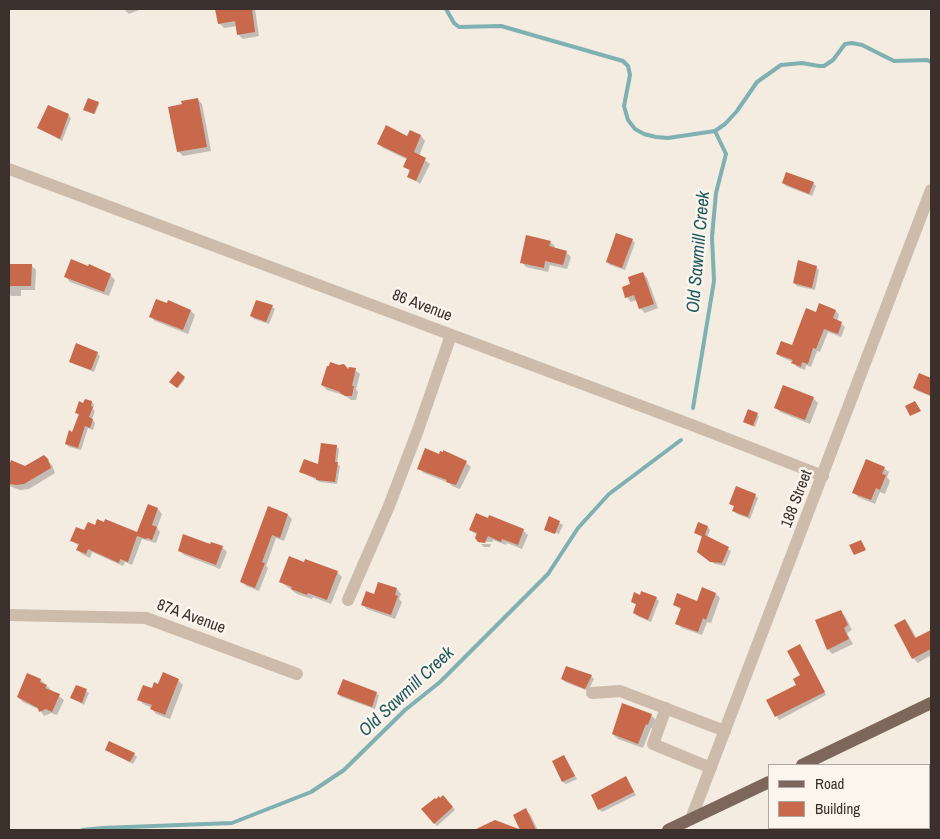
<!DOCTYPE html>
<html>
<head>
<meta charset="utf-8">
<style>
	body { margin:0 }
	#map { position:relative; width:940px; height:839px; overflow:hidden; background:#f4ebe1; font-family:"Archivo Narrow",sans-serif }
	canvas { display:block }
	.frame { position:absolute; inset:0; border:10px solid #3b302b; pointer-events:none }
	.legend { position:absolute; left:768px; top:764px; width:162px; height:65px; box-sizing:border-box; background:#fbf5ee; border:1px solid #aea6a0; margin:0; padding:6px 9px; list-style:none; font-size:15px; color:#3b302b }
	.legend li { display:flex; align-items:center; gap:10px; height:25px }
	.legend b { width:25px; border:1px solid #aea6a0 }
</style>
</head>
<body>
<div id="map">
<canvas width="940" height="839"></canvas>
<div class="frame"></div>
<ul class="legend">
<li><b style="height:6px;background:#7d675c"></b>Road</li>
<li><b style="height:14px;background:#c8694b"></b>Building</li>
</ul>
</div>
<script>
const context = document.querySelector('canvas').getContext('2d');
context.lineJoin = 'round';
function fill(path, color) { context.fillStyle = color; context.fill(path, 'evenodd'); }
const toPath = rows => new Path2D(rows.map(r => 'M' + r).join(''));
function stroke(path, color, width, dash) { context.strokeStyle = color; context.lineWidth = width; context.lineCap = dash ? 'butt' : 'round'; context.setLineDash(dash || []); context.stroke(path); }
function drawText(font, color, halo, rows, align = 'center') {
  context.font = font + ' "Archivo Narrow",sans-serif'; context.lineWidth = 5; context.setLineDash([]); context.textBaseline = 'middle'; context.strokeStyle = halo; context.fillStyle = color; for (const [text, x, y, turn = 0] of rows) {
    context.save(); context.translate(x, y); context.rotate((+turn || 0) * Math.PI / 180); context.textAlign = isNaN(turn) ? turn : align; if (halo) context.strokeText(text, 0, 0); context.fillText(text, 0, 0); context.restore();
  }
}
fill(toPath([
	[124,9,139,9,139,10,129,14],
	[222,9,255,9,259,36,243,39,238,34,237,26,224,28,219,23,217,10],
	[197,99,202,104,211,151,183,156,179,152,170,108,183,105],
	[98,103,99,104,95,114,84,110],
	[68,115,71,118,62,141,39,128],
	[411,131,421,136,425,141,419,156,430,164,420,184,409,176,410,171,405,166,408,160,383,148,379,144,408,137],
	[783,183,813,183,816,186,812,196,786,186],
	[617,235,633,241,635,243,625,270,610,265,607,262],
	[550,242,555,246,554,249,566,252,571,257,567,269,550,265,548,272,526,267,522,262],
	[9,265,31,265,36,270,35,290,21,290,21,296,11,296,9,294],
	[816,267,819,270,815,290,797,286,794,283],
	[643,273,647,278,658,308,645,313,640,308,637,300,631,302,627,297,632,285],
	[110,275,115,280,109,296,70,282,66,277],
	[168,305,191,311,195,315,188,334,155,321,150,316],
	[820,305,836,311,839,315,837,321,845,327,841,337,828,332,820,352,817,351,811,367,806,365,805,370,797,367,793,362,781,357,777,354,793,347,816,314],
	[272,307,275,309,269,324,254,319,251,316],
	[97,353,100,356,94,372,74,364,71,361],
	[349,370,355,370,360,374,356,389,358,392,356,400,351,400,344,395,327,390,322,385],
	[178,372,185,379,178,388,170,381],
	[920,375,931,379,931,396,917,391,914,388],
	[813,398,818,403,810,424,780,412,776,407],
	[92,402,94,405,93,409,95,411,92,419,95,423,93,430,88,428,81,450,69,447,66,444,73,433,80,416,76,412,84,405],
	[749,411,759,416,755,427,744,422],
	[336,446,339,449,337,464,340,466,337,484,320,482,301,472,319,465],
	[440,456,463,460,471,467,460,489,452,486,449,483,424,473,419,468],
	[43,457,52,465,55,473,29,489,20,490,9,486,9,470,12,462,25,467],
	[884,468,889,472,887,477,890,481,885,494,880,492,875,504,858,497,854,492],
	[755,495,758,498,750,519,737,514,734,511,735,507,731,504],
	[149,506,158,509,162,514,157,528,160,532,156,543,142,539,132,565,125,562,123,566,92,552,90,558,82,554,78,550,79,546,72,541,85,532,138,534],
	[269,508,288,515,292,519,284,541,276,538,266,566,268,568,259,591,246,586,242,582],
	[550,518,563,525,559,534,547,529],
	[708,527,710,530,707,538,731,551,725,566,715,564,701,554,703,538,695,533],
	[470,530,523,530,528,535,522,549,507,543,506,545,493,540,492,542,480,541,480,543,476,538,477,535],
	[481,544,491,544,490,547,484,547],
	[211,546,222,547,227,552,220,569,184,555,179,550],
	[337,572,342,577,331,604,313,597,312,599,297,594,281,582],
	[397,589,401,594,399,599,402,602,395,619,367,609,362,605,374,596],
	[716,594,720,598,711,623,707,622,702,635,682,628,677,624,682,610,674,605,698,603],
	[656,598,659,601,651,622,637,616,634,613,637,605,632,602],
	[840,611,845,616,852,630,847,633,853,644,832,654,828,649],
	[905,620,909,625,917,639,931,631,931,655,918,663,913,658],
	[800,645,826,695,779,720,768,700,798,685,801,676],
	[567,668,591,676,594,679,588,691,565,682,562,679],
	[41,680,51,690,64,700,57,715,51,713,44,716,40,710,23,702,18,697],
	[178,680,183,685,170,719,156,714,152,709,152,708,143,704,139,699,159,685],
	[77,686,89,693,84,705,72,698],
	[376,693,379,695,375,709,341,697,338,694],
	[651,715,656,720,653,728,651,728,643,748,618,739,613,734],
	[106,750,134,754,137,757,133,764],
	[564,756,577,779,566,784,563,782],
	[626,778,636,795,602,812,599,809],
	[443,797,455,810,437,826,423,809],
	[525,810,530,814,538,830,522,830,515,815],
	[784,828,843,828,841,828,842,830,785,830]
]), '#0003');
stroke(toPath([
	[446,9,454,23,459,27,501,26,623,61,628,66,630,75,624,106,628,120,635,129,644,134,656,137,668,138,715,131,725,124,737,111,757,82,781,65,802,63,819,66,824,66,833,60,845,44,852,43,862,45,894,61,927,60,931,62],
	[693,408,714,281,712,237,716,193,726,154,715,131],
	[82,830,102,828,232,823,311,792,344,770,405,710,440,682,548,574,578,528,609,494,681,440]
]), '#7fb0b2', 4);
fill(toPath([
	[215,9,252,9,255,32,237,35,235,21,218,24],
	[88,98,99,102,94,114,83,110],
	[198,98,207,147,177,152,168,107,182,104,181,101],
	[48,105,69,114,60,139,37,128],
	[386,125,407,136,410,130,421,135,414,152,426,158,416,181,407,177,410,170,403,167,407,158,377,144],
	[786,172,814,182,809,194,782,183],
	[616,233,633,239,622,268,606,262],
	[526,235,551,241,549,246,567,251,563,265,545,261,544,268,520,263],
	[71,259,88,266,89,264,111,274,104,292,64,277],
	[798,260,817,266,812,288,793,283],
	[9,264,32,264,31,286,9,286],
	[643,272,654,304,639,309,634,295,625,298,622,287,630,284,628,277],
	[156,299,167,303,168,300,191,310,183,330,149,317],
	[256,300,273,305,266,322,250,316],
	[819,303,836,310,833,318,842,322,838,334,824,329,816,349,813,348,808,364,802,362,801,367,791,363,793,360,776,354,781,341,792,345,806,308,816,312],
	[76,343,98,352,91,370,69,362],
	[330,362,339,365,344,364,348,369,349,367,356,368,352,386,354,386,352,396,345,396,340,393,340,392,321,385,327,366,329,366],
	[178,371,185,377,177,388,169,382],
	[919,373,931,378,931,396,913,388],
	[783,385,814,397,805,420,774,408],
	[85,399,92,401,91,406,93,407,89,417,93,419,90,428,85,426,78,448,65,444,69,430,72,432,79,414,75,413,79,401,83,403],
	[915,401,921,411,910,416,905,406],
	[748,409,758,413,753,426,743,422],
	[321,443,337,445,335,462,338,462,335,482,316,480,316,478,299,472,304,459,318,464],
	[425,448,439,454,440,451,443,452,443,450,467,461,456,485,446,482,447,480,417,469],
	[44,455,48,459,51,468,24,484,16,485,9,484,9,466,11,460,25,466],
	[866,459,885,467,882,474,886,475,880,490,876,488,871,500,852,493],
	[736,486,756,494,748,517,732,511,734,506,729,504],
	[148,504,158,508,152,525,157,527,152,540,147,538,146,539,137,536,128,562,120,559,119,563,88,549,86,554,76,550,79,544,70,541,76,527,84,530,88,522,95,525,97,519,104,522,105,519,137,532],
	[268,506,288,514,280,538,272,535,262,562,265,563,255,588,240,582],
	[476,513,488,518,489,515,524,529,518,545,502,539,501,542,488,536,485,543,478,542,475,538,477,533,469,530],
	[549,516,560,521,555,534,544,530],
	[698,522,708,526,705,535,729,547,722,563,710,562,697,552,702,536,694,533],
	[183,534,210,544,211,542,223,546,216,565,178,551],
	[861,540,866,550,854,555,849,545],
	[289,556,304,562,305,559,338,571,327,600,308,593,307,595,291,589,292,587,279,582],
	[378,582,397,588,395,595,398,596,391,615,361,605,366,591,374,594],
	[702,587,716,593,706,620,703,618,698,632,675,624,681,608,673,605,677,593,697,601],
	[641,591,657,597,648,620,633,613,636,604,631,602,634,592,640,595],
	[841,610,848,625,844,628,849,639,827,650,815,620],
	[905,619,915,638,931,630,931,649,912,659,894,625],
	[800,644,825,692,775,717,766,700,796,685,793,679,800,675,787,651],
	[566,666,592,675,585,689,561,679],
	[163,672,179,679,165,715,150,709,152,705,137,700,143,685,152,688,154,682,158,684],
	[27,673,41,679,40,682,47,685,45,688,60,694,52,712,46,709,39,712,38,708,17,697],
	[343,679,377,692,372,707,337,694],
	[76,685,87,689,82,703,70,698],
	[622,703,652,714,648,725,646,724,638,744,612,734],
	[109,741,135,753,130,762,105,750],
	[564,755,575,776,562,782,552,761],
	[626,776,634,792,598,810,591,795],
	[443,795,453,807,434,824,421,809,435,798,436,799,439,796,440,798],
	[526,808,536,830,520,830,513,815],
	[495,820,519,829,518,830,474,830]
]), '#c8694b');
stroke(toPath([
	[9,169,692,425,823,476],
	[348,600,389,506,418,430,451,335],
	[9,615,146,618,297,674],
	[592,693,620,691,725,731],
	[666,708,653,744,711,768],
	[691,819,931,190]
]), '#cdbbac', 12);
stroke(toPath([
	[802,765,931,703],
	[668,830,769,782]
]), '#7d675c', 12);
drawText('16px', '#3b302b', '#fbf5ee', [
	["86 Avenue",422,306,21],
	["188 Street",797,499,-69],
	["87A Avenue",191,617,20]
]);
drawText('italic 18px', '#1f5a5e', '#fbf5ee', [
	["Old Sawmill Creek",699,252,-85],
	["Old Sawmill Creek",407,692,-43]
]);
</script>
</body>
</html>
